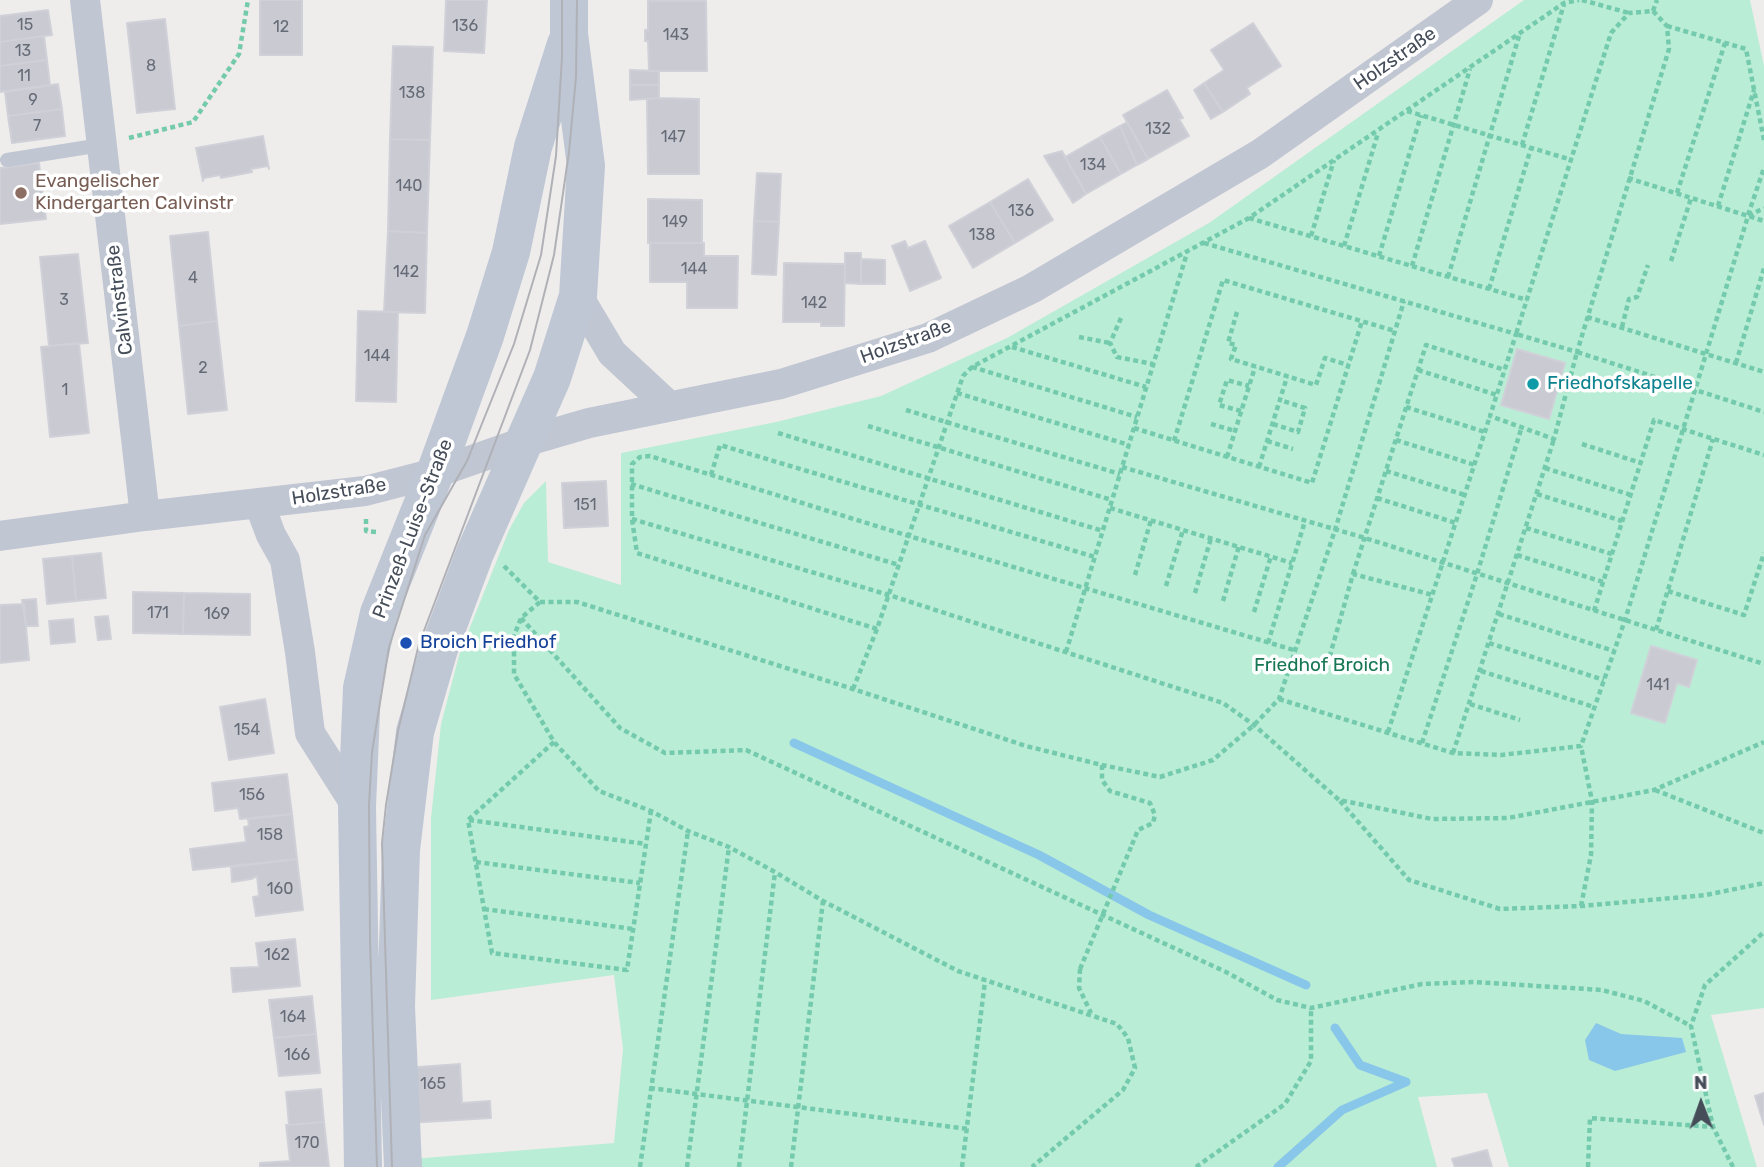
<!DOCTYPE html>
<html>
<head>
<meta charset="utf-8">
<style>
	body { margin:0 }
	#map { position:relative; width:1764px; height:1167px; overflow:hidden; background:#efedec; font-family:Rubik,sans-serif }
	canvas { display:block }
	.north { position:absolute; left:1666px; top:1069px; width:70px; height:70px; -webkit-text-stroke:5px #fff; paint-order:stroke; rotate:359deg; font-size:19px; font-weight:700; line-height:28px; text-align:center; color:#454d59 }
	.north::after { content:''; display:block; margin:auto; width:24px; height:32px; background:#454d59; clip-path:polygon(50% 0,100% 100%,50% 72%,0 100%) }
</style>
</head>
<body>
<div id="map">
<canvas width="1764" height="1167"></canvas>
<div class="north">N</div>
</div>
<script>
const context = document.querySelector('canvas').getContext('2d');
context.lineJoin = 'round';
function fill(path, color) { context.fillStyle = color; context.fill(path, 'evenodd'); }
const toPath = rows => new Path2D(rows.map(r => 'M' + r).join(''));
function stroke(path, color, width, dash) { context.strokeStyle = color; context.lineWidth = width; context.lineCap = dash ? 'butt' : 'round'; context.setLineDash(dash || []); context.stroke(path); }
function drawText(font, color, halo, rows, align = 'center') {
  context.font = font + ' Rubik,sans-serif'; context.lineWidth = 7; context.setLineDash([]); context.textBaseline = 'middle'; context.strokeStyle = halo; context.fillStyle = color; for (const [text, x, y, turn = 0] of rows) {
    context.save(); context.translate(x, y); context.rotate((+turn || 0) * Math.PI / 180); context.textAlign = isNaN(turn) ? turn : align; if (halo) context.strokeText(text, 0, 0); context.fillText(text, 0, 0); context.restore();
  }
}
fill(toPath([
	[1524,0,1750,0,1764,66,1764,1008,1711,1015,1757,1167,1509,1167,1487,1093,1418,1097,1437,1167,418,1167,412,1159,614,1143,623,1049,614,975,431,1000,431,818,441,724,460,652,509,530,524,503,546,481,548,562,621,585,621,453,776,422,881,396,1007,338,1209,223]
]), '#baedd5');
fill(toPath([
	[1596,1023,1621,1034,1682,1038,1686,1052,1615,1071,1589,1060,1585,1040]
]), '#88c7e9');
stroke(toPath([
	[794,743,1039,855,1149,915,1306,985],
	[1335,1028,1360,1065,1406,1082],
	[1278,1167,1342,1110,1406,1082]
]), '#88c7e9', 9);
const building = toPath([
	[260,0,302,0,302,55,260,55,260,0],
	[446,0,487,0,484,53,444,51,446,0],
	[648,1,706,1,707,71,649,71,648,41,645,41,645,30,648,30,648,1],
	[48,10,52,35,0,42,0,16,48,10],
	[165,19,175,109,137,113,127,23,165,19],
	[1253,23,1281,66,1247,88,1250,94,1223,112,1204,83,1224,70,1211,50,1253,23],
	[44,36,47,60,0,66,0,42,44,36],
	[393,46,433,47,430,140,390,139,393,46],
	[47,60,50,85,0,92,0,66,47,60],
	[630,70,659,71,659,85,630,85,630,70],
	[1204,83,1223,112,1211,119,1194,90,1204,83],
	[58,84,62,109,8,116,5,92,58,84],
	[630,85,659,85,659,98,630,100,630,85],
	[1167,90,1183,118,1179,119,1189,136,1148,159,1123,115,1167,90],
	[659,98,699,99,699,174,648,174,647,99,659,98],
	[62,109,65,136,12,143,8,116,62,109],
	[1127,122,1148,159,1137,165,1120,126,1127,122],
	[1120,126,1137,165,1121,174,1100,137,1120,126],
	[263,136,269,169,268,166,251,169,252,172,221,178,220,175,204,178,203,181,196,148,263,136],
	[1100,137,1121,174,1086,194,1065,157,1100,137],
	[390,139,430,140,427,233,388,231,390,139],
	[1062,151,1086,194,1073,203,1044,156,1062,151],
	[39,163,46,219,0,224,0,168,39,163],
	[757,173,781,174,779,222,754,221,757,173],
	[1028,179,1053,220,1015,243,990,202,1028,179],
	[648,199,702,200,702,243,648,243,648,199],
	[990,202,1015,243,973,268,949,226,990,202],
	[754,221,779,222,776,275,752,274,754,221],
	[388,231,427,233,425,313,384,312,388,231],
	[208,232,217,321,179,326,170,236,208,232],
	[905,241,908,248,925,241,941,278,910,291,892,246,905,241],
	[650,243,704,243,704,256,738,256,737,308,687,308,687,282,650,282,650,243],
	[845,253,861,253,861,284,845,283,845,253],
	[78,254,88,343,49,346,40,257,78,254],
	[861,259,885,260,885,284,861,284,861,259],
	[784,263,845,264,844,326,821,326,821,322,783,322,784,263],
	[358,311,398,312,396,402,356,401,358,311],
	[217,321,227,410,188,414,179,326,217,321],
	[79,343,89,433,50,437,41,347,79,343],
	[1517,349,1565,363,1549,419,1501,405,1517,349],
	[606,481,608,526,564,528,562,483,606,481],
	[101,553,106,598,76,601,72,556,101,553],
	[72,556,76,601,47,604,43,559,72,556],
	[133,592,184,593,183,634,133,633,133,592],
	[184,593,250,594,250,635,183,634,184,593],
	[36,599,38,626,26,626,22,600,36,599],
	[24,604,29,660,0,663,0,605,24,604],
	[108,616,111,639,98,640,95,617,108,616],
	[73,619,75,642,51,644,49,621,73,619],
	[1651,646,1697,660,1689,687,1677,683,1665,723,1631,713,1651,646],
	[265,699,274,753,229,760,220,707,265,699],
	[287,774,292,814,240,819,238,808,215,811,212,783,287,774],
	[292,814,297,859,193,870,190,849,246,842,244,827,249,826,248,819,292,814],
	[297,859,303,910,256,916,253,897,259,896,257,876,251,879,232,882,231,867,297,859],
	[295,939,300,986,233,992,231,968,259,967,256,943,295,939],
	[312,996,316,1034,274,1038,269,1000,312,996],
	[316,1034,320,1073,279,1076,274,1038,316,1034],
	[460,1064,462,1103,490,1101,491,1118,408,1123,404,1068,460,1064],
	[321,1089,324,1122,289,1125,286,1092,321,1089],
	[1764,1093,1764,1125,1755,1096,1764,1093],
	[324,1122,329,1167,260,1167,260,1163,290,1161,286,1125,324,1122],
	[1487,1150,1492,1167,1455,1167,1452,1159,1487,1150]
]);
fill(building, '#c9cad2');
stroke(building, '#d0d1d8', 2);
stroke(toPath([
	[1582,0,1629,13],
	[1653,11,1667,26,1669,49,1577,352,1516,334,1611,33,1629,13,1653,11],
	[1653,11,1657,0],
	[1667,26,1746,49,1764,140],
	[1407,111,1572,160],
	[129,138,193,122,239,54,248,0],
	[1522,145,1564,4],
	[1628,178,1764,221],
	[1677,193,1725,43],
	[1718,206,1754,90],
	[1748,215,1764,168],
	[1249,218,1527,300],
	[1311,236,1334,160],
	[1204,243,1516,334,1490,416,1554,439,1577,352,1764,412],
	[1344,246,1378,133],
	[1379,256,1421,115],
	[1671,261,1691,198],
	[1412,266,1470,69],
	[1448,277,1519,36],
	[1489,289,1531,148],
	[1237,312,1228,343,1236,345,1231,359,1316,385,1325,358,1348,365],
	[1587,317,1764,372],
	[1121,318,1110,343,1117,357,1153,364],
	[1622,327,1629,299,1637,297,1648,265],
	[1079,337,1110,343],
	[1012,347,1146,387],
	[1736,363,1764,268],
	[972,367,1137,417],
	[1418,370,1497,395],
	[957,393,1129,445],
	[1406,407,1485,432],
	[906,410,1120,474],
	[1241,411,1219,405,1227,380,1249,386],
	[1211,424,1235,431],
	[1273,424,1298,432,1305,408,1280,400],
	[868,426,1112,500],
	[1134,428,1312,483,1362,321],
	[778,433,1103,531],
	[1396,440,1475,465],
	[1174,441,1223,280,1395,331],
	[1267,441,1293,449],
	[1582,444,1641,463],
	[1227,457,1255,367],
	[1122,467,1365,538,1764,664],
	[1259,467,1287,377],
	[1545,468,1631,495],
	[1386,471,1465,495],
	[711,475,720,445,1095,557],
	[631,484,899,565],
	[1537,494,1622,521],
	[1377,498,1456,523],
	[1110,508,1292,563],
	[366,519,366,531,377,532],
	[632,519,889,595,1223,703,1254,725,1339,800,1432,819,1508,818,1654,790,1764,742],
	[1526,528,1612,554],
	[1517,555,1603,582],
	[504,566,540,602,521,618,514,636,514,674,554,742,599,791,651,811,688,831,729,847,775,872,823,901,958,971,1117,1024,1128,1038,1135,1068,1123,1090,1032,1167],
	[1353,574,1426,345,1505,370],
	[1135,575,1151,520],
	[1166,586,1183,530],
	[1668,591,1744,615,1764,553],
	[1195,593,1211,538],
	[1223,601,1239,546],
	[540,602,577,602,853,689,1026,746,1102,765,1160,777,1213,760,1254,725,1279,699,1335,530,1404,301],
	[1594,611,1654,420,1764,455],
	[1254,612,1271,556],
	[1499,614,1614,651],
	[521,618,620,728,665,753,746,750,1226,972,1277,1000,1311,1008,1422,984,1474,982,1602,990,1644,1001,1691,1026],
	[877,629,637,553,632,519,632,464,640,457,650,456,909,536,1297,651],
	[1656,630,1713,439],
	[1268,643,1305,521],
	[1489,643,1604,680],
	[1066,652,1187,253],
	[1481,671,1594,707],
	[1325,673,1353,574,1433,595],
	[853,689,877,629,963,376,972,367,1249,218,1564,3,1579,0],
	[1279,699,1453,753,1501,755,1581,746,1625,620,1748,216,1764,208],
	[1470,704,1520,720],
	[1388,732,1490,416],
	[554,742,468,820,492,953,627,970,651,811],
	[1422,743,1477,574,1522,426],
	[1453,753,1554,439],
	[1102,765,1102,780,1110,791,1150,803,1155,815,1153,823,1138,830,1131,847],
	[1655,790,1764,833],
	[1340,801,1409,880,1500,909,1581,906,1706,895,1764,883],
	[469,820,646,844],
	[476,862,640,883],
	[1581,906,1591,855,1592,801,1581,746],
	[484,909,633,929],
	[1080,969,1079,988,1091,1013],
	[650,1088,968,1129],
	[640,1167,688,831],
	[687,1167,729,847],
	[739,1167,775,872],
	[791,1167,823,901],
	[962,1167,985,981],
	[1196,1167,1285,1104,1311,1061,1311,1008],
	[1588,1167,1590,1118,1713,1127],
	[1733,1167,1713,1127,1691,1026,1705,985,1764,932]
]), '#74caac', 4.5, [5, 3.5]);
stroke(toPath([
	[7,160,101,145]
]), '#c0c6d2', 14);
stroke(toPath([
	[85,0,145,516],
	[578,296,612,353,669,406],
	[259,503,271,535,285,560,300,652,310,733,357,807],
	[0,536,145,516,365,491,435,473,524,442,589,423,781,384,928,338,1031,289,1260,154,1478,0]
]), '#c0c6d2', 30);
stroke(toPath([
	[363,1167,357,807,362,688,379,613,435,473,485,336,511,252,533,147,566,44],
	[403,1167,396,1006,401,850,415,732,439,649,475,553,552,378,578,296,586,166,569,34,569,0]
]), '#bfc7d5', 38);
stroke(toPath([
	[377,1167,370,940,369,805,372,752,389,647,425,535,467,461,514,344,541,255,556,156,562,57,562,0],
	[392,1167,382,843,386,805,398,731,419,644,530,350,554,255,569,152,576,77,577,0]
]), '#afb1b7', 2);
stroke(toPath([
	[1080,969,1131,847]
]), '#74caac', 4.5, [5, 3.5]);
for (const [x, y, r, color] of [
	[21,193,7,"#8d6e63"],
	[1533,384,7,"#0f9aa8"],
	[406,643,7,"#1a4fb4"]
]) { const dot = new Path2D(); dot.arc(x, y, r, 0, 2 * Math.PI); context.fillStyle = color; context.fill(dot); stroke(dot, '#fff', 2.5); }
drawText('16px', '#666c77', null, [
	["15",25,25],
	["136",465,26],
	["12",281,27],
	["143",676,35],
	["13",23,51],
	["8",151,66],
	["11",24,76],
	["138",412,93],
	["9",33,100],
	["7",37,126],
	["132",1158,129],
	["147",673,137],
	["134",1093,165],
	["140",409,186],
	["136",1021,211],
	["149",675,222],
	["138",982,235],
	["144",694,269],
	["142",406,272],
	["4",193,278],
	["3",64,300],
	["142",814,303],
	["144",377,356],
	["2",203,368],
	["1",65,390],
	["151",585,505],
	["171",158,613],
	["169",217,614],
	["141",1658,685],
	["154",247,730],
	["156",252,795],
	["158",270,835],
	["160",280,889],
	["162",277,955],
	["164",293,1017],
	["166",297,1055],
	["165",433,1084],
	["170",307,1143]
]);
drawText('19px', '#454d59', '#fff', [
	["Holzstraße",1395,59,-35],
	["Calvinstraße",120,300,-97],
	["Holzstraße",906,342,-20],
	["Holzstraße",339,492,-9],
	["Prinzeß-Luise-Straße",413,529,-69]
]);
drawText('19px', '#785e54', '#fff', [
	["Evangelischer",35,182],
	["Kindergarten Calvinstr",35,204]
], 'left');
drawText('19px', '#0d838f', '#fff', [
	["Friedhofskapelle",1547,384]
], 'left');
drawText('19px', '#164399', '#fff', [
	["Broich Friedhof",420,643]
], 'left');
drawText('19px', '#187856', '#fff', [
	["Friedhof Broich",1322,666]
]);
</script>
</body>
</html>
